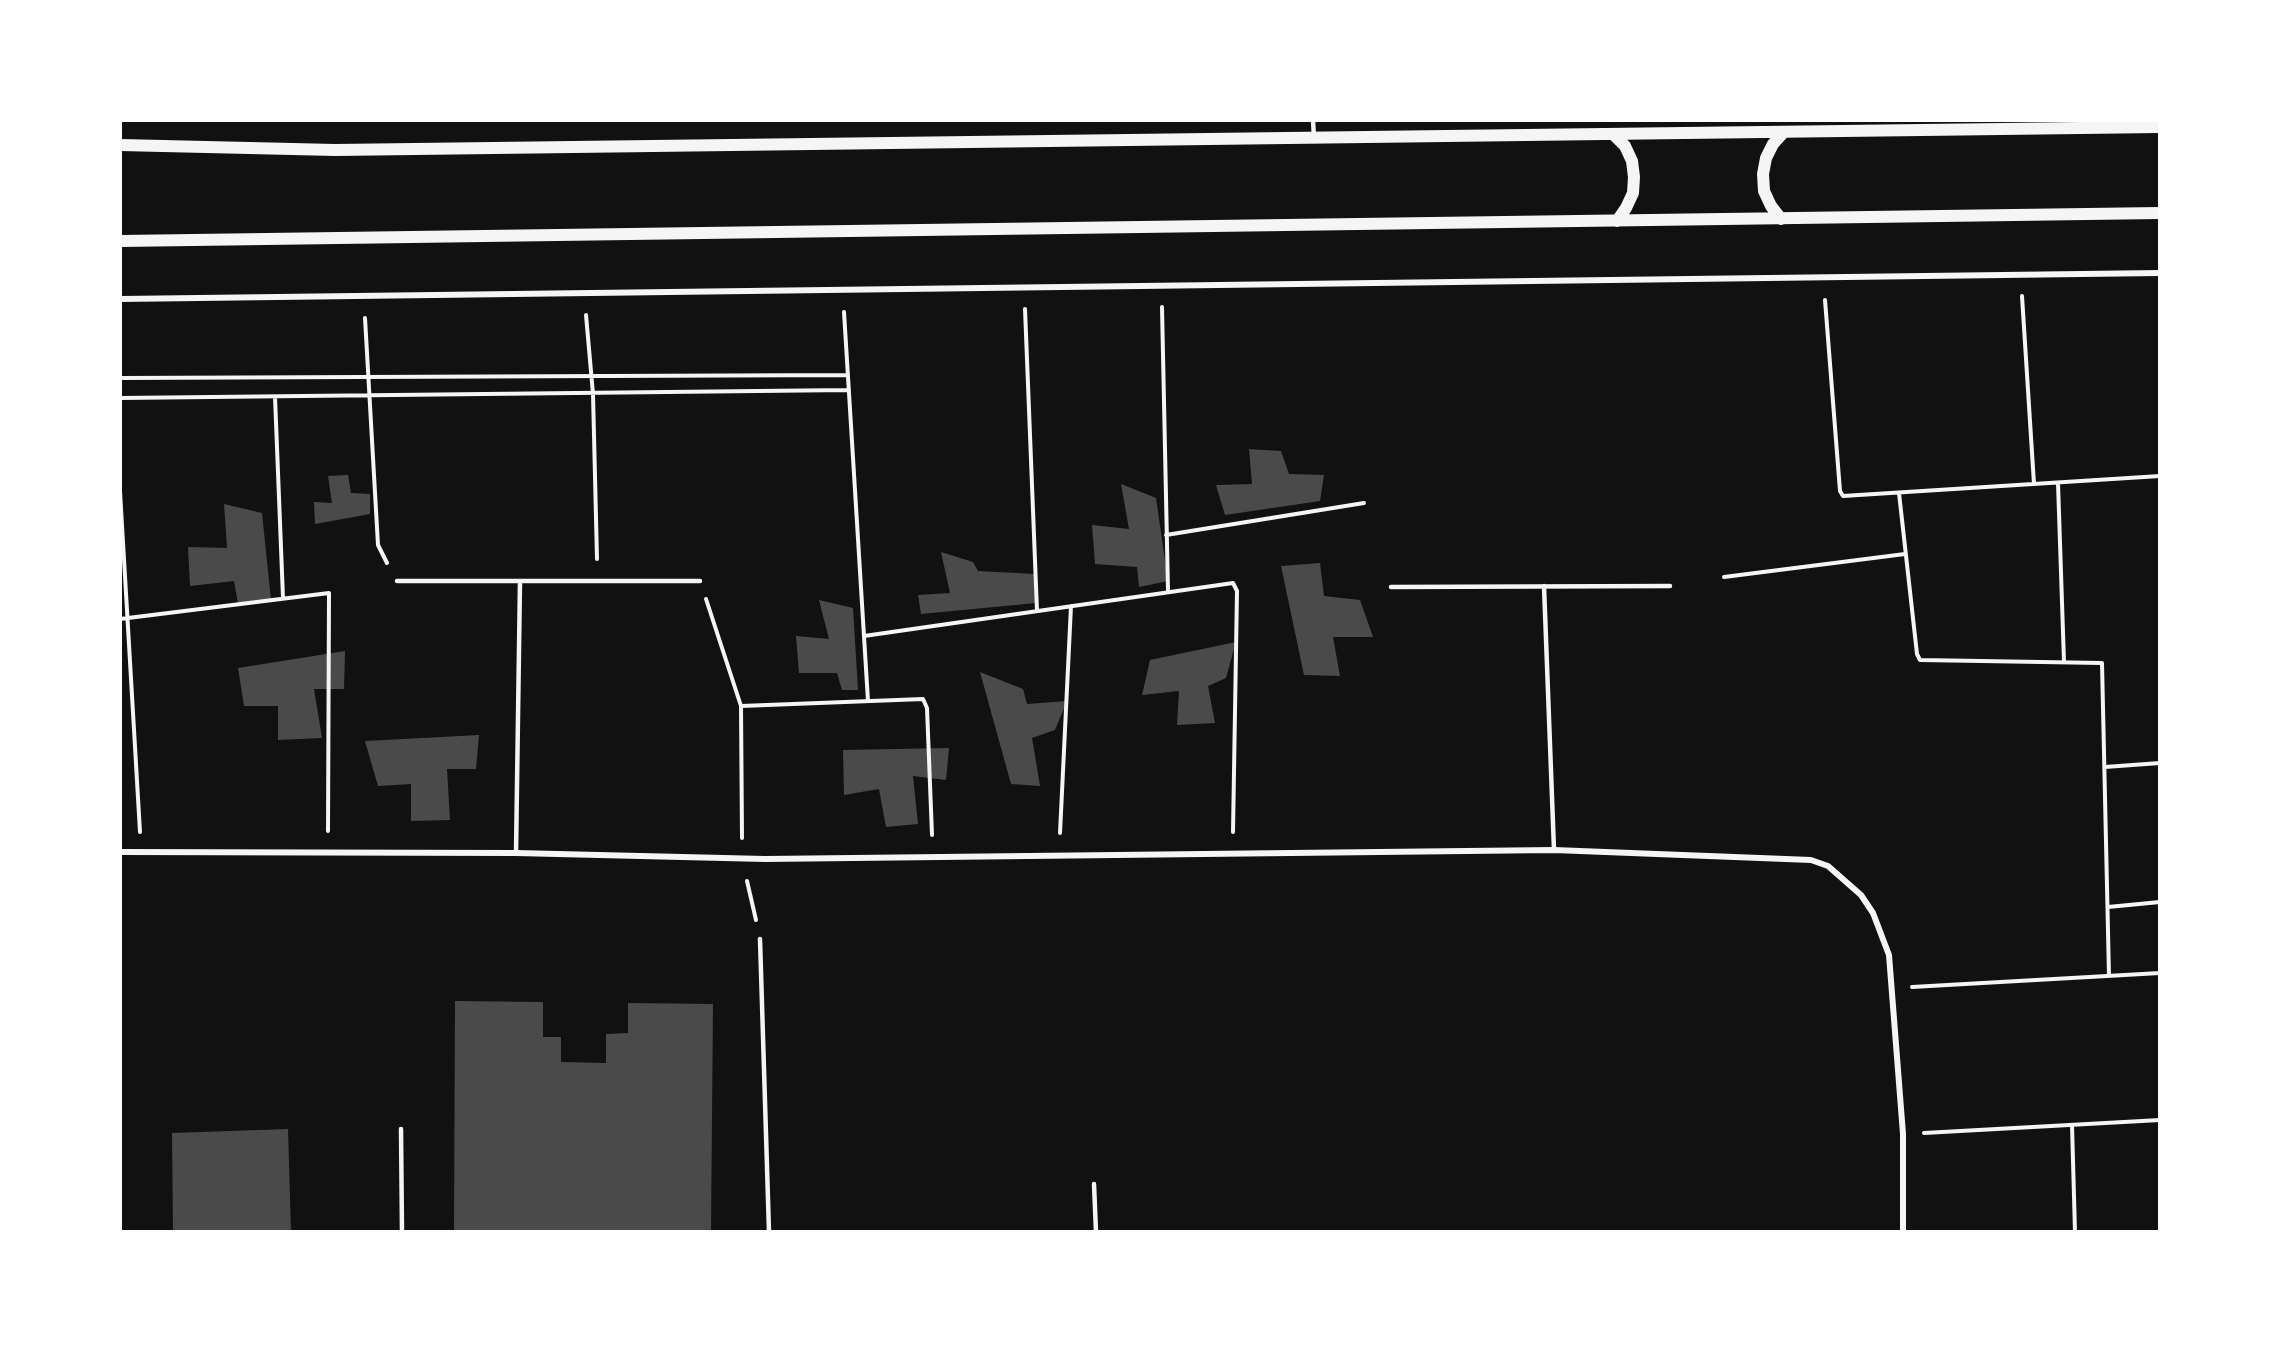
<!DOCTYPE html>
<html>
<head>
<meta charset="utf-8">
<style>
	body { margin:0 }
	#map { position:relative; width:2280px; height:1352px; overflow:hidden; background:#111; font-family:Figtree,sans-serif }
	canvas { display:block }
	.frame { position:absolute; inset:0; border:122px solid #fff; pointer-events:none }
</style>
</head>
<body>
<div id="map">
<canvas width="2280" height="1352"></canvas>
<div class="frame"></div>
</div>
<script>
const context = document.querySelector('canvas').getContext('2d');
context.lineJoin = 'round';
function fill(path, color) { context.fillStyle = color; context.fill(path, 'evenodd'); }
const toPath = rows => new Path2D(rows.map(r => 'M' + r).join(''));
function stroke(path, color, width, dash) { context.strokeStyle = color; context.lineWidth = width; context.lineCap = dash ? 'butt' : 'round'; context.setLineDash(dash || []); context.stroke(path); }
fill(toPath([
	[1249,449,1281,451,1289,474,1324,475,1320,501,1225,515,1216,485,1252,484],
	[348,475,351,493,370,494,370,514,315,524,314,502,332,503,328,476],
	[1121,484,1156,498,1168,581,1139,587,1137,567,1095,564,1092,525,1129,529],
	[224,504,262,513,271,600,238,604,234,581,190,586,188,547,227,548],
	[941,552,973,562,978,571,1035,574,1036,603,921,614,918,595,950,593],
	[1320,563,1324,596,1360,600,1373,637,1333,637,1340,676,1304,675,1281,566],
	[819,600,853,608,858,690,842,690,837,673,799,673,796,636,829,639],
	[1236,642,1226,678,1208,686,1215,723,1177,725,1179,691,1142,695,1150,660],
	[345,651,344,689,314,689,322,738,278,740,278,706,244,706,238,668],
	[980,672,1023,689,1027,704,1067,701,1055,730,1032,738,1040,786,1011,784],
	[479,735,476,769,447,769,450,820,411,821,411,784,378,786,365,741],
	[949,748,946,780,913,776,918,824,886,827,879,789,844,795,843,750],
	[455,1001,543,1002,543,1037,561,1037,561,1062,606,1063,606,1034,628,1033,628,1003,713,1004,711,1232,454,1232],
	[288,1129,291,1232,173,1232,172,1133]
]), '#4a4a4a');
stroke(toPath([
	[2022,296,2034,484],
	[1825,300,1840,491,1843,496,2160,476],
	[1162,307,1168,591],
	[1025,309,1037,611],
	[844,312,868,701],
	[586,315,593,394,597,559],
	[365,318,378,545,387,563],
	[120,378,848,375],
	[275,397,283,598],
	[120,398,849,390],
	[2058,483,2064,662],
	[120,491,140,832],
	[1899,493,1917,654,1920,660,2102,663,2109,976],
	[1166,535,1364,503],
	[1724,577,1905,554],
	[706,599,741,706,742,838],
	[120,619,329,593,328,831],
	[864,636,1233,583,1237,591,1233,832],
	[741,706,923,699,927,708,932,835],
	[2105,767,2160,763],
	[1060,833,1071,606],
	[747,881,756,920],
	[2108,907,2160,902],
	[1912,987,2160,973],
	[2072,1125,2075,1232],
	[1924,1133,2160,1120]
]), '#f5f5f5', 4);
stroke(toPath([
	[1313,120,1314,138],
	[397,581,700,581],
	[1544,586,1554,850],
	[1391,587,1670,586],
	[516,853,520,581],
	[760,939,769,1232],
	[401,1129,402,1232],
	[1094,1184,1096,1232]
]), '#f5f5f5', 4.5);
stroke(toPath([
	[120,299,2160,273],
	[120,852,516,853,765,859,1554,850,1811,860,1828,866,1861,895,1873,913,1889,955,1903,1134,1903,1232]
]), '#f5f5f5', 6);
stroke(toPath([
	[1613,134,1625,146,1632,161,1634,177,1633,193,1626,208,1617,221],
	[120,145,335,150,2160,127],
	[1781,219,1771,206,1764,191,1763,174,1766,158,1773,144,1784,132],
	[120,241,2160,213]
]), '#f5f5f5', 12);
</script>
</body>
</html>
